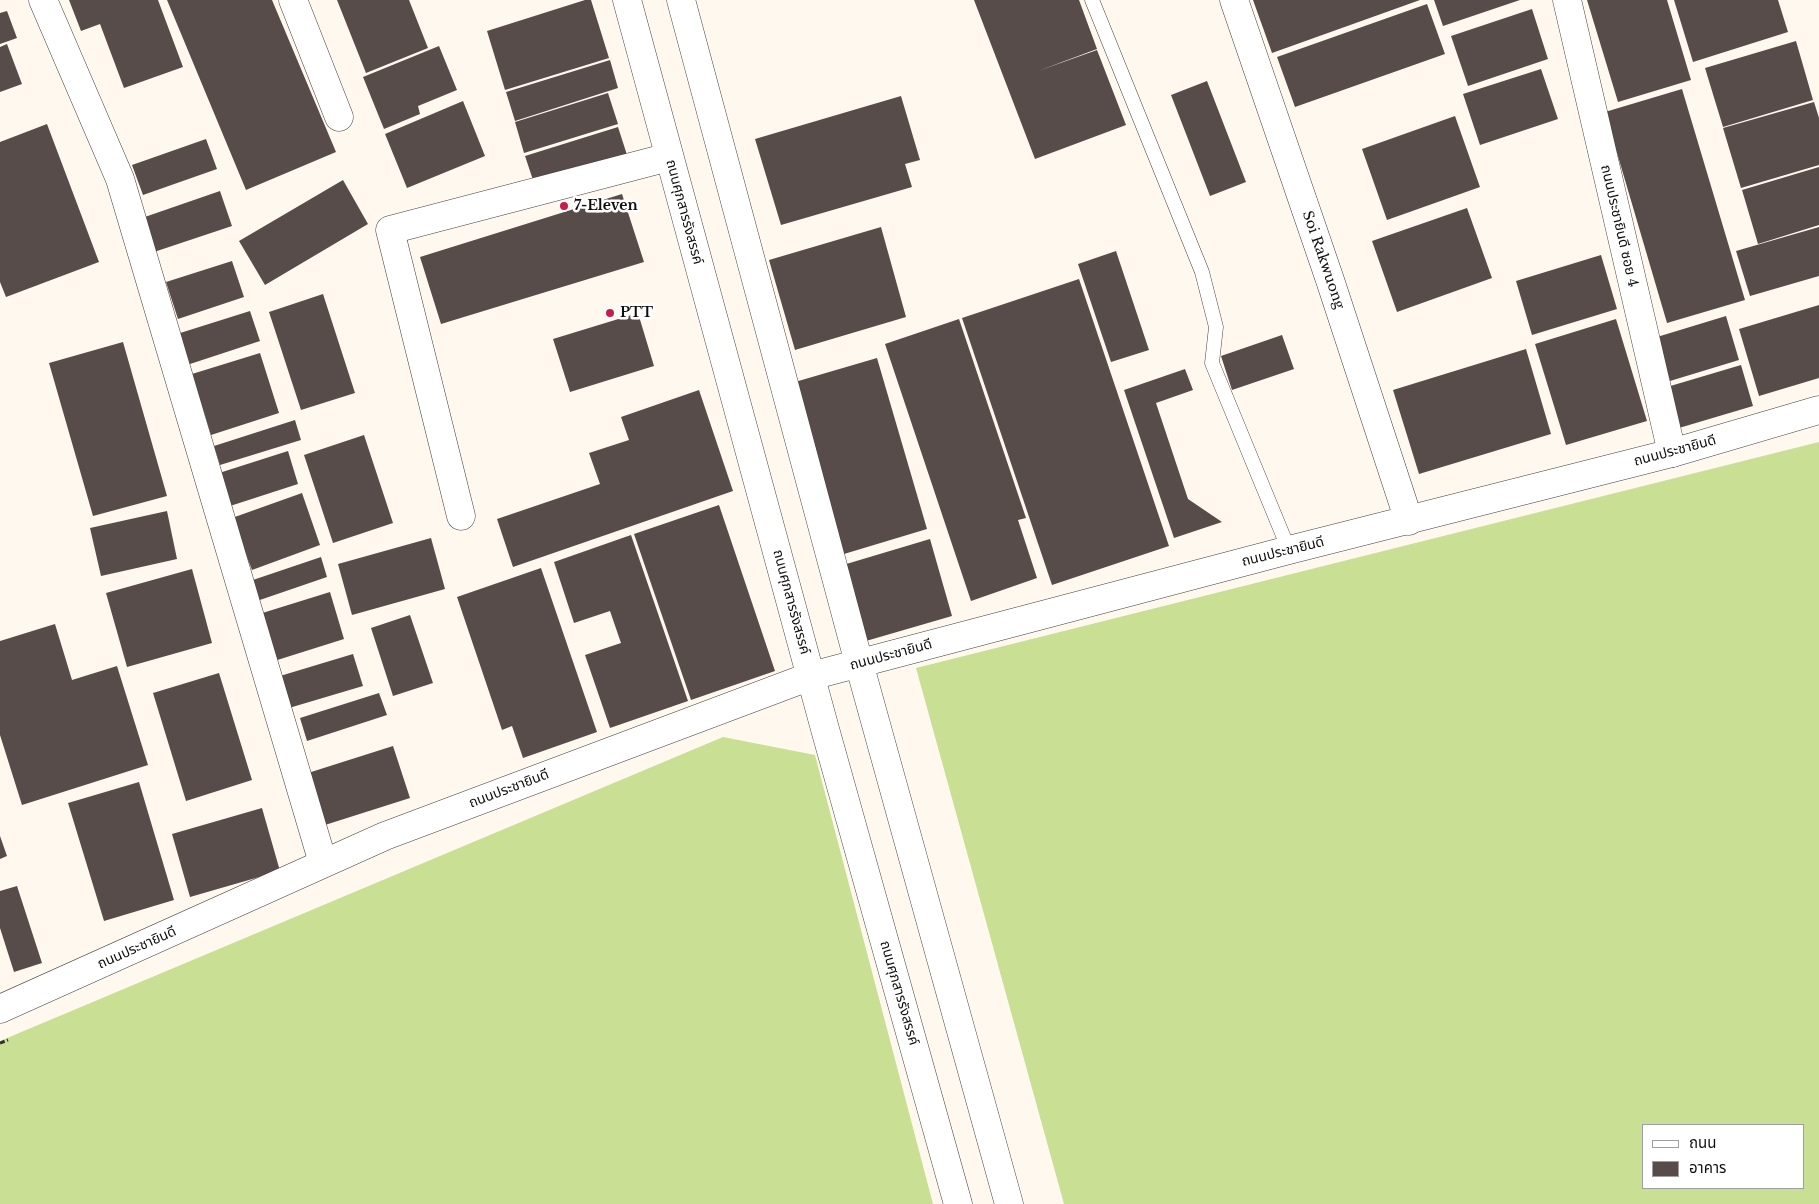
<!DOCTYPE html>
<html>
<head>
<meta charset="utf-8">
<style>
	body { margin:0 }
	#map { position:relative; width:1819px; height:1204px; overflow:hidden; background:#fff8ef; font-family:"Libre Baskerville","Noto Sans Thai",serif }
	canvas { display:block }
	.legend { position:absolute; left:1642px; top:1124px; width:162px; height:65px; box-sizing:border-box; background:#fff; border:1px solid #9f9f9f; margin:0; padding:6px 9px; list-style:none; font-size:15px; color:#0e0e0e }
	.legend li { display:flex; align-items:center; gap:10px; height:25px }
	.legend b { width:25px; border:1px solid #9f9f9f }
</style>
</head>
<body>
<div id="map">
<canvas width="1819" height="1204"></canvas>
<ul class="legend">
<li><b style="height:6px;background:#fff"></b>ถนน</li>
<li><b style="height:14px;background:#584c4a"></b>อาคาร</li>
</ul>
</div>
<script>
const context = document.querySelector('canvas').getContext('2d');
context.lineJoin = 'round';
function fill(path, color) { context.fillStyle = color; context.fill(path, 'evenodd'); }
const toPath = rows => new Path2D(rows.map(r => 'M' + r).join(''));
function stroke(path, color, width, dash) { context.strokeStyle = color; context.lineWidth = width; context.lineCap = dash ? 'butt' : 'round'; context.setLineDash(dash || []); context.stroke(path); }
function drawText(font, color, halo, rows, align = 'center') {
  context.font = font + ' "Libre Baskerville","Noto Sans Thai",serif'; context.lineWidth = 5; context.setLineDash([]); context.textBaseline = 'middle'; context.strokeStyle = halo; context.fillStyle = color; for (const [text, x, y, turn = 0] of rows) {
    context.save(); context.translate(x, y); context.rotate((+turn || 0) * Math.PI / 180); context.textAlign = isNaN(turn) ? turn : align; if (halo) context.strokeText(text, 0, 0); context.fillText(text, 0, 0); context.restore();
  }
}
fill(toPath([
	[1819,442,1819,1204,1064,1204,916,668],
	[1803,1125,1803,1188,1643,1188,1643,1125],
	[723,737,815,755,933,1204,0,1204,0,1041]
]), '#c8df94');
fill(toPath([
	[69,0,158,0,183,67,124,88,100,24,81,31],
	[167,0,272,0,336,152,246,190],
	[337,0,409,0,428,48,366,73],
	[585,0,591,0,609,58,505,90,487,31],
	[974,0,1079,0,1097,49,1038,71,1097,50,1126,125,1035,159],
	[1253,0,1420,0,1272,53],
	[1434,0,1520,0,1443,26],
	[1587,0,1667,0,1691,80,1618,102],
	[1674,0,1778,0,1788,32,1693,62],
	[1427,4,1445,54,1295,107,1277,57],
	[1532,9,1548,59,1468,86,1451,36],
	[7,11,17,38,0,44,0,13],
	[1796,41,1813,100,1723,127,1705,68],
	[7,44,22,84,0,92,0,47],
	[439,46,457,90,418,106,420,114,384,129,363,77],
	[610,60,618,88,515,121,506,92],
	[1541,69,1558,119,1480,145,1463,94],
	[1207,81,1246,182,1210,196,1171,95],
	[1682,89,1745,300,1667,323,1605,112],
	[608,93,618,124,524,153,515,122],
	[901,96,920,160,905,164,912,187,781,225,755,139],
	[463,101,485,156,407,188,385,134],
	[1814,102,1819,118,1819,165,1741,188,1723,128],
	[1455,116,1480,187,1387,220,1362,149],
	[47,124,99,262,6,297,0,282,0,142],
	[618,127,628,158,535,186,525,156],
	[206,139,217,169,143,195,132,165],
	[1819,167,1819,225,1758,244,1742,190],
	[343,180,368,224,265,285,239,241],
	[220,191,232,226,151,253,139,219],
	[622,194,644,262,441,324,420,257],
	[1467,208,1492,278,1397,312,1372,241],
	[881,227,906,317,795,350,769,260],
	[1819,227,1819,276,1750,296,1736,251],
	[1116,251,1149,350,1111,362,1078,264],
	[1601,255,1617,309,1532,335,1516,281],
	[232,261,244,297,178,319,166,282],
	[1079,279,1169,546,1052,585,962,318],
	[323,294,355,393,301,410,269,312],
	[1819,305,1819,378,1759,396,1739,329],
	[250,311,260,341,187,365,177,334],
	[638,313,654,366,570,392,553,339],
	[1726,316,1739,360,1670,381,1657,337],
	[959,319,1026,518,1018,520,1037,578,971,601,885,344],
	[1616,319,1647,421,1566,445,1535,344],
	[1282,335,1294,369,1232,390,1221,356],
	[123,342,167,496,93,516,49,363],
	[1526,349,1551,434,1419,474,1393,390],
	[260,353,279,413,211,435,192,374],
	[877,358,927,529,844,554,795,382],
	[1741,365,1753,406,1679,428,1667,387],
	[1185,369,1193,390,1156,403,1188,499,1222,522,1174,538,1124,390],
	[699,390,733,491,513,567,497,519,600,484,589,453,629,440,621,417],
	[295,420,301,440,220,465,214,446],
	[364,435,393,523,333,543,304,455],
	[288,451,298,484,227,507,216,474],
	[302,493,320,545,252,570,232,518],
	[719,505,775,671,691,700,634,534],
	[167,511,177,559,101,576,90,528],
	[631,535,688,701,610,728,585,655,621,643,610,611,574,623,554,562],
	[431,538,445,589,352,615,338,564],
	[930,539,952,616,866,641,843,565],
	[321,557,327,577,254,602,247,582],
	[541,568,597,732,523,758,512,726,502,730,457,597],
	[192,569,212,643,127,667,106,593],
	[330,592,344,639,271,662,256,615],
	[410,615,433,683,393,696,371,628],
	[55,624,72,680,117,666,148,765,22,805,0,735,0,641],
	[353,654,363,686,289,708,280,676],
	[219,673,252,780,186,801,153,693],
	[379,693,387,715,307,741,300,718],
	[393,746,410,798,325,825,308,773],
	[139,782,174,900,104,921,68,803],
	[262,808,280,871,190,897,172,834],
	[0,836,7,856,0,859],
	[17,886,42,963,14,972,0,928,0,891]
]), '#584c4a');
const service = toPath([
	[1092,0,1202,272,1216,327,1212,363,1289,550]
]);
const minor = toPath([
	[43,0,120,179,323,863],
	[293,0,339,117],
	[1234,0,1330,280,1409,521],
	[1567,0,1672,453],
	[461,516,390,230,669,157]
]);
const tertiary = toPath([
	[627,0,825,729,958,1204],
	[681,0,859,663,1009,1204],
	[0,1009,385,836,811,676,1289,550,1672,453,1819,410]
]);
stroke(service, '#414141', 15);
stroke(minor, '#414141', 29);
stroke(tertiary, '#414141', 29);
stroke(toPath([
	[0,1043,8,1040]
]), '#303030', 3, [5, 2.5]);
stroke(service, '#fff', 14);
stroke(minor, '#fff', 28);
stroke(tertiary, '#fff', 28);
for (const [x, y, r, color] of [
	[564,206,5,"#c91c4e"],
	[610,313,5,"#c91c4e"]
]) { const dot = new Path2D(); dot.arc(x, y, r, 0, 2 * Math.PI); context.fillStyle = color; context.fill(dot); stroke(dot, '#fff', 2); }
drawText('bold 14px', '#0e0e0e', '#fff', [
	["7-Eleven",574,206],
	["PTT",620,313]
], 'left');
drawText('14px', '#0e0e0e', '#fff', [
	["ถนนศุภสารรังสรรค์",684,212,75],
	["ถนนประชายินดี ซอย 4",1619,226,77],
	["Soi Rakwuong",1323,260,71],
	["ถนนประชายินดี",1675,451,-15],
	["ถนนประชายินดี",1283,552,-14],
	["ถนนศุภสารรังสรรค์",791,602,75],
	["ถนนประชายินดี",891,655,-15],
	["ถนนประชายินดี",509,789,-21],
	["ถนนประชายินดี",137,948,-24],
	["ถนนศุภสารรังสรรค์",899,993,74]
]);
</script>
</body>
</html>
